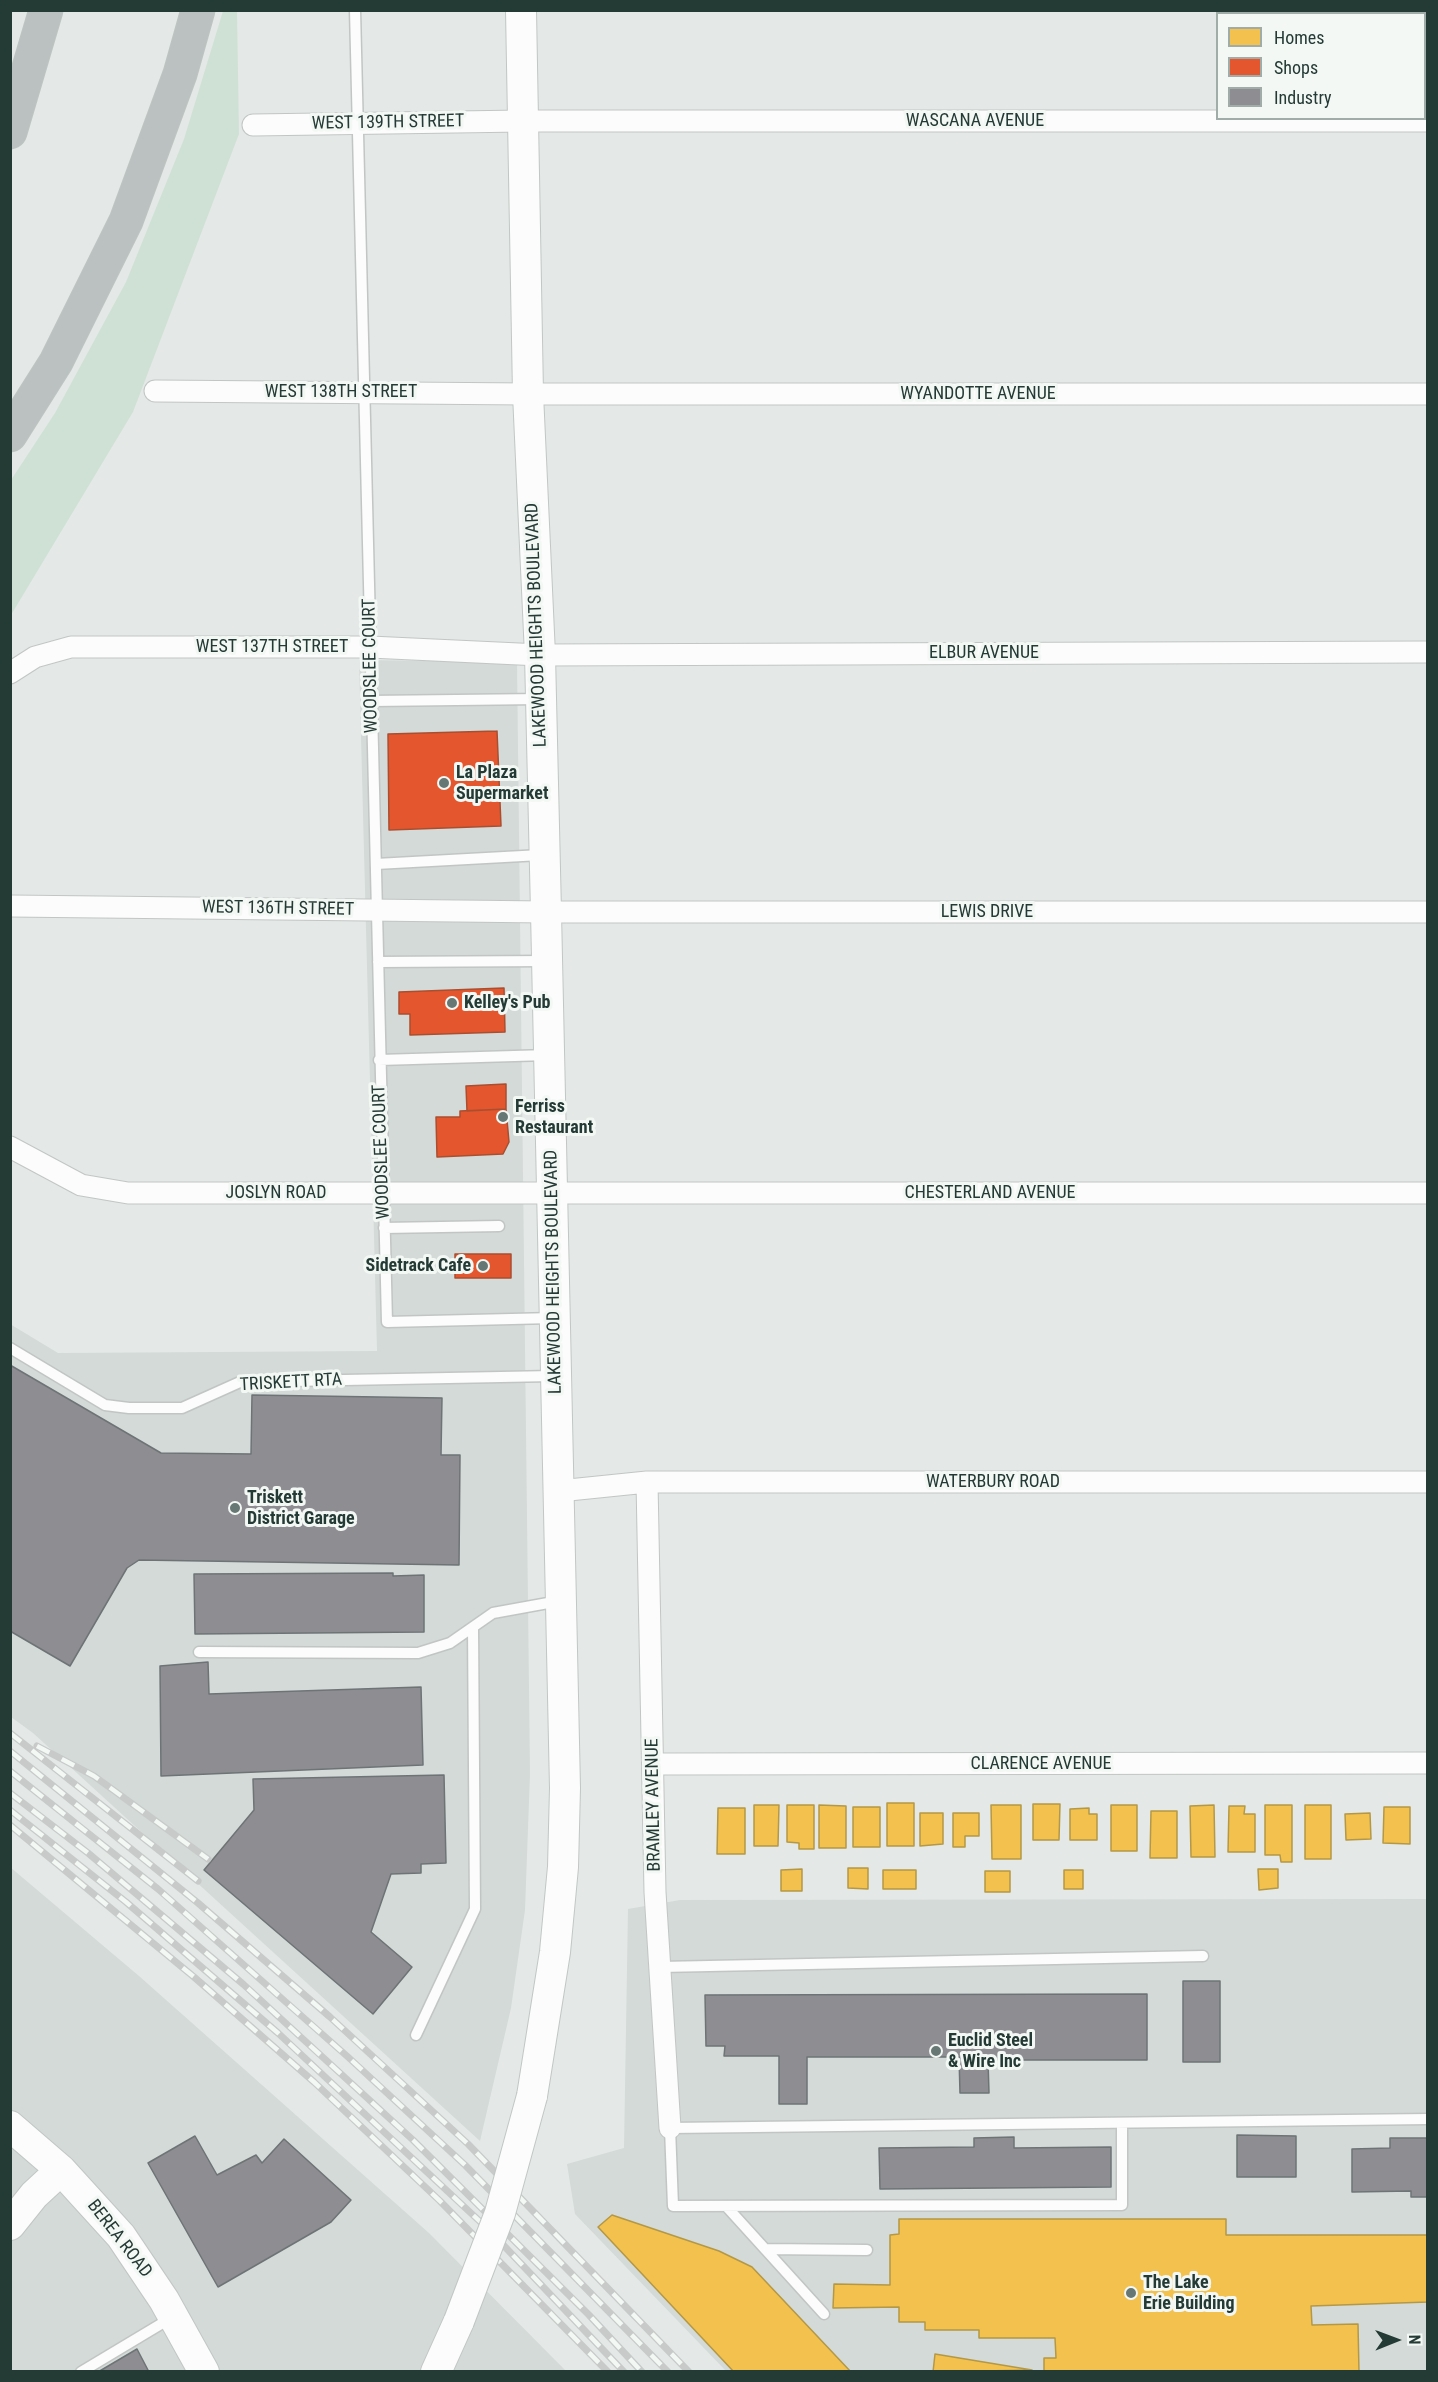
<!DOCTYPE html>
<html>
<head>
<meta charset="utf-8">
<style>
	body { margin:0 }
	#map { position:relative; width:1438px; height:2382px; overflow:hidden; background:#e4e9e7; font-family:"Roboto Condensed",sans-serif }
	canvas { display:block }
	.frame { position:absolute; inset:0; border:12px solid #243a34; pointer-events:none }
	.legend { position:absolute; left:1216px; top:12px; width:210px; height:108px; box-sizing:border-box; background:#f3f8f5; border:2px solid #a0aca8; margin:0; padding:8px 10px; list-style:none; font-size:18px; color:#243a34 }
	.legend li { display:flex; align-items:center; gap:12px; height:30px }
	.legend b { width:30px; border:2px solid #a0aca8 }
	.north { position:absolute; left:1366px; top:2310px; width:60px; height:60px; -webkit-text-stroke:4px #f3f8f5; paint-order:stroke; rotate:89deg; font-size:16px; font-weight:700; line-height:24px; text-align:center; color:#243a34 }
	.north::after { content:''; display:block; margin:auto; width:21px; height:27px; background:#243a34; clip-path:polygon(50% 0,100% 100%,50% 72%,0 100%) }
</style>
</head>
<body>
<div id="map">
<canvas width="1438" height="2382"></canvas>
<div class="frame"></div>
<ul class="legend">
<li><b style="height:16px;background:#f2c14e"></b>Homes</li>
<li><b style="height:16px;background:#e4572e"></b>Shops</li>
<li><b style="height:16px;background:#8d8d92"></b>Industry</li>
</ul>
<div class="north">N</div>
</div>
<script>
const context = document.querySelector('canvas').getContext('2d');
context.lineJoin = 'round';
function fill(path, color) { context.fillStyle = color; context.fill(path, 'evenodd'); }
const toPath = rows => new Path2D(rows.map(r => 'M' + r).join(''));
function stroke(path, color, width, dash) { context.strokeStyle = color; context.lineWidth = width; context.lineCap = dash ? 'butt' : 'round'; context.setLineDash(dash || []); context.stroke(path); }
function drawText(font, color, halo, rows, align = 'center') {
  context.font = font + ' "Roboto Condensed",sans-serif'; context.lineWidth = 6; context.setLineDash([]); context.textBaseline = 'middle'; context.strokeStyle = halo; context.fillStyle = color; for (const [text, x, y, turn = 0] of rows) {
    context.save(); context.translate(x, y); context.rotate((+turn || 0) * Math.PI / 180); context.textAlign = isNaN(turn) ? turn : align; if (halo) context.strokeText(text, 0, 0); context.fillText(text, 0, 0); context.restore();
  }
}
fill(toPath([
	[359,660,517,662,530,1774,525,1910,511,2008,480,2141,33,1733,11,1717,10,1324,58,1353,377,1351],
	[10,1867,139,1976,429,2233,566,2371,11,2371],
	[1427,1899,1427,2371,726,2371,575,2214,567,2164,624,2148,628,1909,680,1900]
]), '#d3dad7');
fill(toPath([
	[223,11,237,11,239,134,133,412,11,615,11,480,55,413,126,282,184,139]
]), '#cfe1d4');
const homes = toPath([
	[887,1803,914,1803,914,1846,887,1846,887,1803],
	[1033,1804,1060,1804,1059,1840,1033,1840,1033,1804],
	[754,1805,779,1805,778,1846,754,1846,754,1805],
	[787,1805,814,1805,814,1849,799,1849,799,1843,787,1842,787,1805],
	[819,1805,846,1806,846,1848,819,1848,819,1805],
	[991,1805,1021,1805,1021,1859,992,1859,991,1805],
	[1111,1805,1137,1805,1137,1851,1111,1851,1111,1805],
	[1214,1805,1215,1857,1191,1857,1190,1806,1214,1805],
	[1265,1805,1292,1805,1292,1862,1281,1862,1280,1855,1265,1855,1265,1805],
	[1305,1805,1331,1805,1331,1859,1305,1859,1305,1805],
	[1229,1806,1245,1806,1244,1814,1255,1814,1255,1852,1228,1852,1229,1806],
	[853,1807,880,1807,880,1847,853,1847,853,1807],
	[1384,1807,1410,1807,1410,1844,1383,1843,1384,1807],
	[718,1808,745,1808,745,1854,717,1854,718,1808],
	[1089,1808,1089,1814,1097,1814,1097,1840,1070,1840,1070,1809,1089,1808],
	[1151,1811,1177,1811,1177,1858,1150,1858,1151,1811],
	[920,1813,943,1813,943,1844,920,1846,920,1813],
	[953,1813,979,1813,979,1836,965,1836,965,1847,953,1847,953,1813],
	[1370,1813,1371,1839,1346,1840,1345,1814,1370,1813],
	[848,1868,868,1868,868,1889,848,1888,848,1868],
	[802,1869,802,1891,781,1891,781,1870,802,1869],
	[1258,1869,1278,1869,1278,1888,1259,1890,1258,1869],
	[883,1870,916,1870,916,1889,883,1889,883,1870],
	[1064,1870,1083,1870,1083,1889,1064,1889,1064,1870],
	[985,1871,1010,1871,1010,1892,985,1892,985,1871],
	[612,2215,719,2251,752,2267,851,2372,734,2372,598,2227,612,2215],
	[899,2219,1226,2219,1226,2235,1428,2235,1428,2302,1311,2306,1312,2325,1358,2324,1359,2372,1044,2372,1044,2358,1056,2358,1055,2338,979,2338,979,2330,925,2330,925,2322,899,2322,899,2307,833,2308,834,2284,890,2285,890,2235,899,2234,899,2219],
	[935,2354,1032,2370,933,2372,935,2354]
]);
fill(homes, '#f2c14e');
stroke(homes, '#b49846', 1.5);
const shops = toPath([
	[497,731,501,826,389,830,388,734,497,731],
	[504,988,505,1032,410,1035,410,1014,399,1014,399,992,504,988],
	[506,1084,506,1109,467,1111,466,1086,506,1084],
	[506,1109,509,1142,503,1154,437,1157,436,1117,460,1117,460,1111,506,1109],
	[455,1254,511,1254,511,1278,455,1278,455,1254]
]);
fill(shops, '#e4572e');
stroke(shops, '#aa4e30', 1.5);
const industry = toPath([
	[10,1365,161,1453,251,1454,252,1395,442,1398,441,1455,460,1455,459,1565,139,1560,127,1568,70,1666,10,1631,10,1365],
	[393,1573,393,1576,424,1575,424,1632,195,1634,194,1574,393,1573],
	[208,1662,209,1694,421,1687,423,1765,161,1776,160,1666,208,1662],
	[444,1775,446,1863,421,1864,421,1873,391,1874,371,1932,412,1967,373,2014,204,1870,254,1810,253,1779,444,1775],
	[1183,1981,1220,1981,1220,2062,1183,2062,1183,1981],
	[1147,1994,1147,2060,988,2060,989,2093,960,2093,959,2057,807,2057,807,2104,779,2104,779,2056,724,2056,725,2046,706,2046,705,1995,1147,1994],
	[1237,2135,1296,2136,1296,2177,1237,2177,1237,2135],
	[195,2136,217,2175,256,2155,262,2163,284,2139,351,2200,331,2222,218,2287,148,2163,195,2136],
	[1014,2137,1014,2148,1111,2147,1111,2187,880,2189,879,2148,974,2147,974,2138,1014,2137],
	[1390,2138,1428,2138,1428,2197,1411,2197,1411,2191,1352,2192,1352,2149,1390,2148,1390,2138],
	[137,2349,149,2372,98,2372,137,2349]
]);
fill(industry, '#8d8d92');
stroke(industry, '#6e7476', 1.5);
const lane = toPath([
	[355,10,387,1322,553,1318],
	[372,701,540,699],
	[376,864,541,855],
	[378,962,546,961],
	[379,1060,548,1055],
	[384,1228,499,1226],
	[10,1348,105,1405,129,1408,182,1408,240,1382,553,1376],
	[199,1652,418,1653,450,1643,493,1613,559,1601],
	[660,1967,1203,1956],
	[416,2035,475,1909,473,1627],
	[1122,2124,1122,2205,673,2206,670,2128,1428,2119],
	[726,2206,824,2314],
	[765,2249,867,2250],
	[81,2372,171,2318]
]);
const street = toPath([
	[253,125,523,121,1428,121],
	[155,391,528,394,1428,394],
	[10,673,35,657,71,647,370,647,540,655,1428,652],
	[10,906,546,912,1428,912],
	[10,1147,81,1185,128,1193,1428,1193],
	[647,1482,655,1892,670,2128],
	[559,1491,647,1482,1428,1482],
	[654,1764,1428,1763]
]);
const secondary = toPath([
	[521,10,528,394,540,655,546,912,565,1788,563,1867,555,1952,532,2096],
	[10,2126,61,2170,121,2236,164,2300,204,2372],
	[10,2225,34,2195,61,2170],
	[436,2372,459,2321]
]);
const highway = toPath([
	[10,132,46,10],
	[10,435,56,362,126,221,180,74,198,10]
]);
stroke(lane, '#c1c6c4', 13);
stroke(street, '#c1c6c4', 23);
stroke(secondary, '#c0c7c4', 32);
stroke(highway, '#bdc4c2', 35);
stroke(lane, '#fbfcfb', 10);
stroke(street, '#fbfcfb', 21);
stroke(secondary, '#fbfcfb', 30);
stroke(highway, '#bbc1c0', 33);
const rail = toPath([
	[10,1733,198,1881],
	[37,1746,94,1776,208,1859],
	[10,1751,198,1903,330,2017,468,2144,689,2372],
	[10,1771,158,1889,348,2057,465,2165,668,2372],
	[10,1793,88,1853,243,1984,413,2140,589,2315,642,2372],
	[10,1810,126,1902,278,2033,488,2229,624,2372],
	[10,1825,194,1977,314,2082,440,2201,608,2372]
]);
stroke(rail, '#c7cac9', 7);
stroke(rail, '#f3f8f5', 4.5, [14]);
const secondaryBridge = toPath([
	[459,2321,500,2213,532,2096]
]);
stroke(secondaryBridge, '#c0c7c4', 32, []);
stroke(secondaryBridge, '#fbfcfb', 30);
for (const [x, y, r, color] of [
	[444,783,6,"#677773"],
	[452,1003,6,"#677773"],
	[503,1117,6,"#677773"],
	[483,1266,6,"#677773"],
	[235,1508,6,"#677773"],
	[936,2051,6,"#677773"],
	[1131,2293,6,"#677773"]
]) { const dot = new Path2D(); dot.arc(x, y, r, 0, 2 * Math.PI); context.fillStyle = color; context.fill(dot); stroke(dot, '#f3f8f5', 2); }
drawText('18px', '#243a34', '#f3f8f5', [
	["WASCANA AVENUE",975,121],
	["WEST 139TH STREET",388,123,-1],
	["WEST 138TH STREET",341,392],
	["WYANDOTTE AVENUE",978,394],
	["LAKEWOOD HEIGHTS BOULEVARD",537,625,-92],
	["WEST 137TH STREET",272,647],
	["ELBUR AVENUE",984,653],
	["WOODSLEE COURT",371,666,-91],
	["WEST 136TH STREET",278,909,1],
	["LEWIS DRIVE",987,912],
	["WOODSLEE COURT",382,1152,-92],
	["JOSLYN ROAD",276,1193],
	["CHESTERLAND AVENUE",990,1193],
	["LAKEWOOD HEIGHTS BOULEVARD",554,1272,-91],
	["TRISKETT RTA",291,1383,-3],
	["WATERBURY ROAD",993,1482],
	["CLARENCE AVENUE",1041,1764],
	["BRAMLEY AVENUE",654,1805,-91],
	["BEREA ROAD",119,2239,52]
]);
drawText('bold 18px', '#243a34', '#f3f8f5', [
	["La Plaza",456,773],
	["Supermarket",456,794],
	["Kelley's Pub",464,1003],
	["Ferriss",515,1107],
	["Restaurant",515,1128],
	["Sidetrack Cafe",471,1266,"right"],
	["Triskett",247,1498],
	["District Garage",247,1519],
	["Euclid Steel",948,2041],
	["& Wire Inc",948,2062],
	["The Lake",1143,2283],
	["Erie Building",1143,2304]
], 'left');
</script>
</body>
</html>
